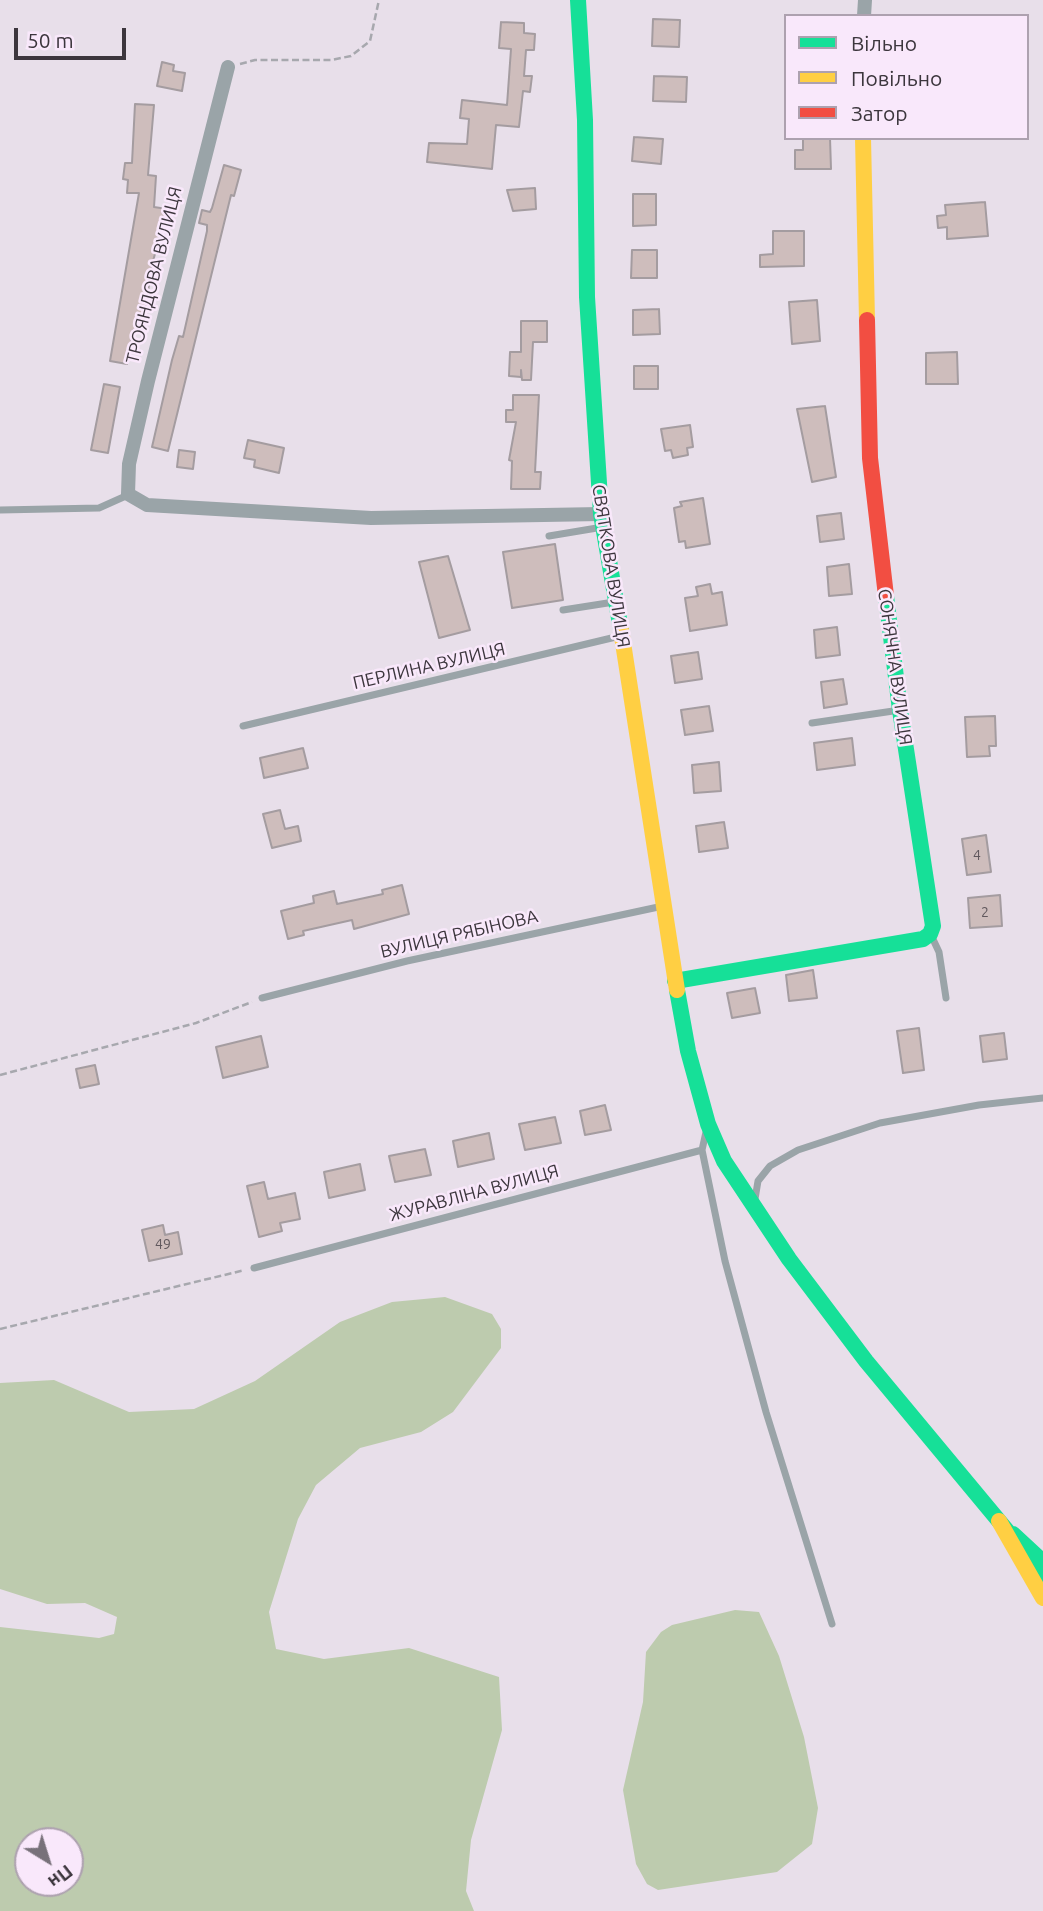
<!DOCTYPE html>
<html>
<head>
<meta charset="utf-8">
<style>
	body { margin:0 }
	#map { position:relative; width:1043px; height:1911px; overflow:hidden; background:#e8dfea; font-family:Ubuntu,sans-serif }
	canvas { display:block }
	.legend { position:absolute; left:784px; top:14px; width:245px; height:126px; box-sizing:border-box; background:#f9e8fb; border:2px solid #ada1af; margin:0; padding:9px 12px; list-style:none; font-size:21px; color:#3c363d }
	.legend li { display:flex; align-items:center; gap:14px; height:35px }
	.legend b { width:35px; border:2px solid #ada1af }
	.north { position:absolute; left:14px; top:1827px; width:70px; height:70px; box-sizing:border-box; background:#f9e8fb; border:2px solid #ada1af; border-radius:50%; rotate:142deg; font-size:19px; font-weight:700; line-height:28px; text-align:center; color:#3c363d }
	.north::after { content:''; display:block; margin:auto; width:24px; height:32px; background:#78717a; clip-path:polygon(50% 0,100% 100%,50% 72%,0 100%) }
	.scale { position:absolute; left:14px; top:28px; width:112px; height:32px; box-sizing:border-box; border:4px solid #3c363d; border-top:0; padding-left:9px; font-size:21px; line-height:24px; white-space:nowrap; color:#3c363d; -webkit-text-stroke:5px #f9e8fb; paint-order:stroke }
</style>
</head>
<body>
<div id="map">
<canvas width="1043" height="1911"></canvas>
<ul class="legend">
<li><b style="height:9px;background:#16e098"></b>Вільно</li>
<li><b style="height:9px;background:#ffcf43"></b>Повільно</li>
<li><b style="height:9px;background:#f24e42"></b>Затор</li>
</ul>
<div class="north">Пн</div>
<div class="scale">50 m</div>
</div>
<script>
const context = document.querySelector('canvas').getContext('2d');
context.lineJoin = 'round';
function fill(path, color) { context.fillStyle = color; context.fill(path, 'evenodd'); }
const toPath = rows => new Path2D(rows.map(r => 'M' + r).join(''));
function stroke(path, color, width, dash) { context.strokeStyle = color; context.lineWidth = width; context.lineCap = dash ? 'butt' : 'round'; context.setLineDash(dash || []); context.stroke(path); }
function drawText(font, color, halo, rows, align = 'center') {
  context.font = font + ' Ubuntu,sans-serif'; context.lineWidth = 5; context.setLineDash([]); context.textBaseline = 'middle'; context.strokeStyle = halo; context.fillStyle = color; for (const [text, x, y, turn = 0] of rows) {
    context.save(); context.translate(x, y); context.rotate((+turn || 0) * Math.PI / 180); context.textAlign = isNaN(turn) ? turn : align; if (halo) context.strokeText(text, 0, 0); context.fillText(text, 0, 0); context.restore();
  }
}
fill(toPath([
	[445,1297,492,1314,501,1329,501,1348,453,1412,421,1432,360,1448,316,1485,298,1519,269,1612,276,1649,324,1659,409,1648,499,1677,502,1730,471,1840,466,1891,474,1911,0,1911,0,1627,99,1638,114,1634,117,1617,85,1603,47,1604,0,1589,0,1383,54,1380,129,1412,194,1409,255,1381,340,1322,392,1302],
	[28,1841,70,1841,70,1883,28,1883],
	[735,1610,759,1612,779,1656,804,1737,818,1808,812,1844,777,1872,658,1890,647,1884,636,1864,623,1790,643,1702,646,1652,661,1632,672,1625]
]), '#bdcbae');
const building = toPath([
	[653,19,680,20,679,47,652,46,653,19],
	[501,22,524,23,524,33,535,34,534,50,526,50,524,76,532,76,530,92,523,91,519,127,496,125,492,169,427,162,429,143,467,144,469,119,460,118,462,100,507,105,511,49,499,48,501,22],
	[162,62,174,65,173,71,185,73,182,91,157,86,162,62],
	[654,76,687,77,686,102,653,101,654,76],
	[135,104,154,105,148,175,156,176,154,207,167,209,152,265,142,331,133,330,127,364,110,361,139,193,127,193,128,180,123,179,125,163,132,163,135,104],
	[634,137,663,139,661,164,632,161,634,137],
	[803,138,830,138,831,169,795,169,795,150,803,150,803,138],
	[224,165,241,170,234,196,231,195,168,451,152,447,172,360,179,336,183,337,207,231,207,225,199,223,202,210,210,212,212,208,224,165],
	[535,188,536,209,513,211,507,190,535,188],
	[633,194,656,194,656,225,633,226,633,194],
	[985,202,988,236,947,239,947,227,938,228,937,216,946,215,945,205,985,202],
	[773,231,804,231,804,266,760,267,760,255,773,254,773,231],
	[632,250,657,250,657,278,631,278,632,250],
	[817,300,820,341,792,344,789,302,817,300],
	[659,309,660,334,633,335,633,310,659,309],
	[521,321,547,321,547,342,533,342,531,380,522,380,521,370,521,377,509,376,510,352,521,352,521,321],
	[957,352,958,384,926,384,926,353,957,352],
	[634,366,658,366,658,389,634,389,634,366],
	[104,384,120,387,108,453,91,450,104,384],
	[513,395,539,395,535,472,541,472,540,489,511,489,512,461,509,460,516,422,506,422,506,410,513,410,513,395],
	[825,406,836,477,812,482,797,409,825,406],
	[690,425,693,447,687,448,688,455,673,458,671,450,665,451,661,429,690,425],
	[248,440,284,448,279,473,254,467,255,460,244,458,248,440],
	[179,450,195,452,193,469,177,467,179,450],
	[703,498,710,544,686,548,685,541,679,542,674,508,682,506,680,502,703,498],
	[841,513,844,539,820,542,817,516,841,513],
	[555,544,563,600,512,608,503,552,555,544],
	[448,556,470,630,439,638,419,562,448,556],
	[849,564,852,594,829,596,827,567,849,564],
	[710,584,712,594,722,592,727,625,690,631,685,598,698,596,696,587,710,584],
	[837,627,840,655,816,658,814,630,837,627],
	[698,652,702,679,675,683,671,656,698,652],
	[843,679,847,704,824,708,821,682,843,679],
	[709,706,713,731,685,735,681,710,709,706],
	[995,716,996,746,989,746,990,756,967,757,965,717,995,716],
	[852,738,855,765,817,770,814,743,852,738],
	[303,748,308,768,264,778,260,758,303,748],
	[719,762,721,791,694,793,692,765,719,762],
	[280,810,285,829,298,826,301,841,272,848,263,814,280,810],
	[724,822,728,848,699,852,696,826,724,822],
	[986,835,991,872,967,875,962,839,986,835],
	[402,885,409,914,354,929,352,920,303,931,304,935,288,939,281,911,314,903,313,896,334,891,337,904,383,894,382,890,402,885],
	[1000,895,1002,926,970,928,968,898,1000,895],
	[813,970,817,998,789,1001,786,975,813,970],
	[755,988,760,1013,732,1018,727,993,755,988],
	[919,1028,924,1070,903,1073,897,1031,919,1028],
	[1004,1033,1007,1059,983,1062,980,1036,1004,1033],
	[261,1036,268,1067,223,1078,216,1047,261,1036],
	[95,1065,99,1084,80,1088,76,1069,95,1065],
	[605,1105,611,1130,585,1135,580,1111,605,1105],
	[555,1117,561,1143,525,1150,519,1124,555,1117],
	[489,1133,494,1159,458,1167,453,1141,489,1133],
	[425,1149,431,1175,395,1182,389,1156,425,1149],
	[360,1164,365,1190,329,1198,324,1172,360,1164],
	[264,1182,268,1199,295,1193,300,1219,280,1223,282,1231,259,1237,247,1186,264,1182],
	[163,1225,165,1235,178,1232,182,1254,149,1261,142,1230,163,1225]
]);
fill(building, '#cebdbc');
stroke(building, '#a49ca0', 2);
stroke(toPath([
	[240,64,255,60,331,60,351,56,370,41,379,0],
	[0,1075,196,1023,252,1002],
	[0,1329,245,1270]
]), '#a7a8ae', 2.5, [7, 3.5]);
stroke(toPath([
	[0,510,99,508,128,495],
	[549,536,603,527],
	[563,610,614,602],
	[812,723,900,710],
	[243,726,620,636],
	[931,935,939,952,946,998],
	[262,998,407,961,663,906],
	[706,1132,702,1150,725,1261,766,1412,832,1624],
	[755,1199,758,1181,770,1166,798,1150,880,1123,979,1105,1043,1098],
	[254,1268,702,1150]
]), '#9aa4a8', 7);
stroke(toPath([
	[864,16,865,0],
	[228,67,148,381,129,464,128,494,147,505,371,518,601,514]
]), '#9aa4a8', 14);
stroke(toPath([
	[578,0,585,120,587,297,601,514,621,630],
	[675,981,923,939,930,934,933,926,900,710,886,596],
	[677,990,688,1051,708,1124,724,1161,789,1259,866,1361,1043,1574],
	[1013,1534,1043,1562]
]), '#16e098', 16);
stroke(toPath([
	[863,138,867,320],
	[621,630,677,990],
	[999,1521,1043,1598]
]), '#ffcf43', 16);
stroke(toPath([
	[867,320,870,458,886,596]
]), '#f24e42', 16);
drawText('14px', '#60585d', null, [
	["4",977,855],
	["2",985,912],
	["49",163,1244]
]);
drawText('18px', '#3c363d', '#f9e8fb', [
	["ТРОЯНДОВА ВУЛИЦЯ",154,275,-76],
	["СВЯТКОВА ВУЛИЦЯ",611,566,81],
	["ПЕРЛИНА ВУЛИЦЯ",429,666,-13],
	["СОНЯЧНА ВУЛИЦЯ",895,667,82],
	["ВУЛИЦЯ РЯБІНОВА",459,934,-13],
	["ЖУРАВЛІНА ВУЛИЦЯ",474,1193,-15]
]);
</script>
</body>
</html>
